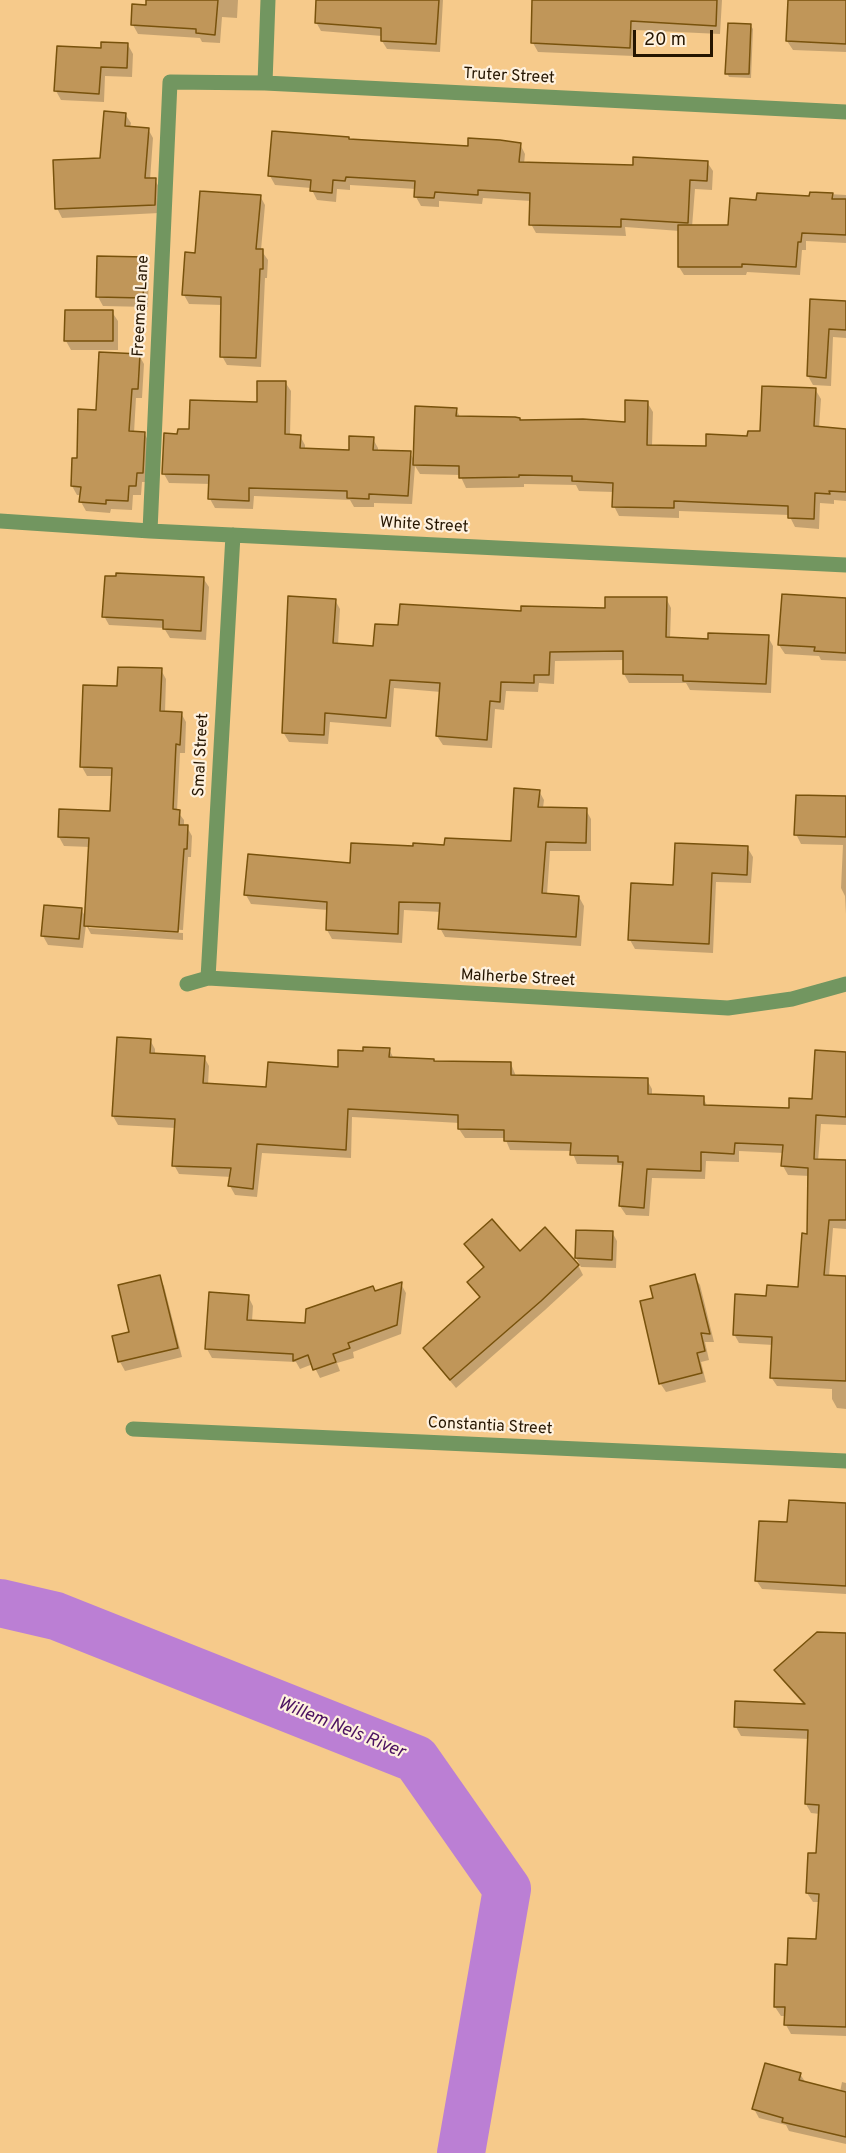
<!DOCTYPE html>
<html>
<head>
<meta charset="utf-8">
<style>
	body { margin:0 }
	#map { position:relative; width:846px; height:2153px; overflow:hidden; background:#f6ca8b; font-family:Overpass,sans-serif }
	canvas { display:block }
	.scale { position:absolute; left:633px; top:30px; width:80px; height:27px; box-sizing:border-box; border:3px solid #251500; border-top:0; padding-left:8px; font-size:18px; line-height:21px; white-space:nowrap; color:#251500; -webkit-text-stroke:4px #fef1de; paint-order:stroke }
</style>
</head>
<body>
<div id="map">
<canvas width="846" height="2153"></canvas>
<div class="scale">20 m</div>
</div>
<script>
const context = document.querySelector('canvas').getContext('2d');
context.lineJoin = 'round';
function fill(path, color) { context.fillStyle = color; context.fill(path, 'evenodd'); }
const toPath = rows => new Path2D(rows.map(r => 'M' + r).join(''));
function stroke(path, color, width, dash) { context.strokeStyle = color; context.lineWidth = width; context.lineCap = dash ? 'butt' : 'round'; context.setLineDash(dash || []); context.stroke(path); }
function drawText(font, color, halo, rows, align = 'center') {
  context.font = font + ' Overpass,sans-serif'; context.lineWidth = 4.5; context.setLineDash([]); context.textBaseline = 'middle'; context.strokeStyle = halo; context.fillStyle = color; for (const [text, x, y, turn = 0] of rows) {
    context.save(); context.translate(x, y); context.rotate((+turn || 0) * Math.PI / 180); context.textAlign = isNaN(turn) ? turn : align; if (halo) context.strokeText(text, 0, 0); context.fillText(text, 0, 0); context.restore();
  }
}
fill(toPath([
	[148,0,238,0,237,18,222,17,220,43,202,42,200,38,138,34,133,25,147,6],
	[318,0,443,0,440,52,387,49,382,41,382,36,321,31,316,22],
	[534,0,722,0,720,34,635,30,634,56,538,52,533,43],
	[790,0,846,0,846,52,793,50,787,41],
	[750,25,753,29,751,78,729,77,727,73],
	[128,45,133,54,132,77,105,76,104,102,61,100,56,91,102,50],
	[125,114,131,123,130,128,148,129,153,138,150,180,155,180,160,189,159,213,62,218,57,208,101,159],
	[349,140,469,148,520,144,525,154,524,164,634,166,707,162,713,171,712,190,695,189,692,227,730,227,758,201,811,198,811,193,846,195,846,243,806,241,806,250,802,250,800,275,747,272,746,275,684,275,679,267,680,231,625,227,626,236,536,233,531,224,531,201,483,198,482,204,439,201,439,207,421,206,416,197,416,189,350,185,350,190,337,189,336,202,317,200,311,188,275,185,270,176],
	[260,196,265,205,261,250,268,260,267,278,265,278,261,367,227,365,222,356,222,305,189,304,184,295,197,255],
	[144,258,149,267,148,307,103,306,98,297],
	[812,301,846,302,846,338,833,337,831,386,813,385,808,376],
	[112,312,118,321,118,350,71,350,66,341],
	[139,355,144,364,142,398,136,398,134,433,144,433,149,442,147,482,142,482,141,495,133,495,132,510,111,509,110,513,86,511,81,502,81,495,77,495,72,486,78,460,97,411],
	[285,382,291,391,290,436,300,436,305,445,305,450,350,451,373,439,378,448,378,452,410,453,414,460,456,409,460,417,521,422,626,423,647,402,653,412,652,446,707,448,762,433,815,389,821,399,819,428,846,430,846,501,834,500,834,504,820,503,819,529,795,527,789,515,679,511,679,518,619,516,614,506,614,492,579,491,576,485,524,484,524,487,466,488,460,475,420,474,415,466,412,504,374,503,374,507,354,507,350,500,254,496,253,509,215,508,210,499,211,484,169,483,164,474,179,435,258,404],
	[203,578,209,587,206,640,170,638,164,628,109,625,104,616],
	[666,598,671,608,670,639,709,641,768,637,773,646,771,693,690,690,686,683,629,683,624,674,624,660,555,661,554,684,539,683,538,692,506,691,504,710,495,709,492,748,443,745,437,736,441,692,394,688,391,727,330,722,328,744,289,742,283,732,335,600,340,609,338,645,374,648,400,627,522,613,607,610],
	[846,599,846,661,821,660,819,656,785,654,779,645],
	[161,670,166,679,165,713,181,713,186,722,185,753,180,753,177,811,184,820,184,827,187,827,192,836,191,857,188,857,183,930,89,925,89,928,183,933,183,940,91,934,86,925,83,948,48,945,43,936,81,909,86,918,90,847,64,846,59,837,112,813,113,776,87,776,82,767,85,687,119,688],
	[539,791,544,800,543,808,586,810,591,819,591,851,550,851,547,895,579,897,584,906,581,946,445,937,440,928,441,912,404,910,402,943,332,939,327,930,328,910,251,904,246,895,414,847,513,843],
	[846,798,846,914,845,896,841,888,843,845,801,844,796,834],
	[747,847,753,857,751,883,716,882,713,953,635,949,630,940,674,886],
	[150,1040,155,1049,155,1054,204,1057,209,1066,208,1085,267,1089,339,1068,364,1052,389,1049,394,1059,435,1062,511,1064,516,1076,647,1080,652,1089,652,1096,703,1098,708,1107,790,1109,814,1101,846,1053,846,1125,821,1124,818,1161,846,1162,846,1229,833,1228,829,1276,846,1279,846,1409,837,1408,832,1399,832,1389,777,1386,771,1377,773,1345,739,1343,734,1334,768,1297,799,1288,808,1235,810,1176,788,1175,783,1166,784,1153,739,1151,739,1162,706,1161,705,1179,652,1178,649,1216,626,1215,620,1206,623,1169,621,1165,577,1164,572,1151,510,1150,505,1138,465,1138,459,1129,460,1123,352,1117,351,1158,262,1153,257,1197,235,1195,230,1186,231,1177,179,1174,174,1165,176,1128,118,1125,113,1116],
	[545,1229,579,1267,583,1275,545,1310,456,1388,430,1357,424,1348,481,1299,469,1282,484,1269,466,1244,520,1253],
	[577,1231,612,1232,617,1241,616,1268,581,1267,576,1258],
	[694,1276,700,1285,714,1342,705,1342,709,1360,701,1362,706,1382,666,1392,660,1383,655,1299],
	[159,1277,164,1286,182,1357,125,1371,120,1362,114,1337,131,1333],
	[401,1284,406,1293,401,1334,353,1352,354,1358,337,1363,340,1371,320,1378,313,1364,300,1369,296,1362,212,1358,207,1349,248,1296,253,1306,252,1321,307,1324,375,1293],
	[846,1504,846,1594,762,1589,756,1580,789,1524],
	[846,1635,846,2036,791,2034,786,2025,786,2016,781,2016,775,2007,788,1966,817,1941,820,1902,813,1902,807,1893,817,1854,820,1814,811,1813,806,1804,809,1739,741,1736,736,1727,805,1706,782,1680,776,1671],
	[800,2074,806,2083,840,2092,842,2082,846,2083,846,2144,789,2131,786,2125,759,2118,754,2109]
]), '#0003');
stroke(toPath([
	[0,1603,56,1616,416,1759,507,1889,461,2153]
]), '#bb7fd4', 48);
const building = toPath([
	[146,0,218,0,215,35,196,33,196,29,131,25,132,4,146,5,146,0],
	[316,0,439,0,436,44,381,41,381,28,315,23,316,0],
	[532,0,717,0,716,26,631,21,630,48,531,43,532,0],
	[788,0,846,0,846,44,786,41,788,0],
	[728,23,751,24,749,74,725,74,728,23],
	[101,42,128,43,127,68,101,67,99,94,54,91,57,46,101,48,101,42],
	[104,111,126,113,125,126,149,128,145,178,156,178,155,205,55,209,53,160,100,158,104,111],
	[272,131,349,137,349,139,468,146,468,138,500,140,521,143,519,162,633,165,633,157,708,161,707,181,690,180,688,223,621,219,621,227,529,225,530,193,478,190,478,195,435,192,434,198,414,197,415,181,346,177,345,181,333,180,332,193,310,191,311,180,268,176,272,131],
	[200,191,261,195,256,249,263,249,263,269,260,269,256,358,220,357,221,297,182,295,185,252,195,253,200,191],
	[810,192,833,193,832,199,846,199,846,235,802,233,801,242,798,242,796,267,742,264,742,267,678,267,678,225,728,225,730,198,756,200,757,193,809,196,810,192],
	[97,256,145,257,143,298,96,297,97,256],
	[810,299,846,301,846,330,829,329,826,378,807,376,810,299],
	[65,310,113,310,113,341,64,341,65,310],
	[99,352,140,354,138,389,132,389,129,431,145,432,143,473,137,473,136,486,129,486,128,501,106,500,106,504,79,502,81,487,71,486,72,458,77,458,78,409,96,410,99,352],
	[257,381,286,381,285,434,301,435,300,448,349,450,349,436,374,437,373,450,411,451,408,496,369,494,369,499,347,498,347,491,249,488,249,501,208,499,209,475,162,474,164,433,177,434,178,429,189,429,190,400,257,402,257,381],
	[762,386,816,388,814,426,846,429,846,492,829,491,830,494,815,493,814,519,788,518,788,506,674,501,674,508,612,507,613,483,572,481,572,476,519,475,519,477,459,478,459,466,413,465,415,406,457,408,456,416,515,417,520,418,520,420,583,419,625,422,625,400,648,401,647,445,706,446,706,434,747,436,748,431,760,431,762,386],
	[116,573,204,577,201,631,163,629,163,620,102,617,105,576,116,576,116,573],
	[782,594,846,598,846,653,814,651,815,647,778,645,782,594],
	[288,596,336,599,333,643,373,646,375,624,398,625,400,604,521,611,521,606,605,608,605,597,667,597,666,637,708,639,708,633,769,635,766,684,683,681,683,675,623,674,623,651,550,652,549,675,534,675,534,683,501,682,500,702,490,701,487,740,436,736,440,683,390,680,386,718,325,713,324,735,282,733,288,596],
	[118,667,162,668,160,711,182,712,180,745,176,744,173,809,180,810,179,825,188,825,187,849,184,849,178,932,84,926,89,838,58,837,59,809,110,811,112,768,80,767,83,685,117,686,118,667],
	[514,788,540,790,538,807,587,808,586,843,546,842,542,893,579,896,576,937,438,929,440,903,399,902,398,934,326,930,327,902,244,895,248,854,350,863,351,843,413,846,413,843,444,845,445,838,511,841,514,788],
	[796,795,846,796,846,837,794,835,796,795],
	[675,843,748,846,747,875,712,873,709,944,628,940,631,883,673,885,675,843],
	[44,905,82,908,79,939,41,936,44,905],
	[117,1037,151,1039,150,1053,205,1056,203,1083,266,1087,268,1062,338,1067,338,1050,363,1051,363,1047,390,1048,389,1057,434,1059,434,1061,511,1062,511,1075,648,1078,648,1094,704,1096,704,1105,789,1108,789,1098,812,1099,815,1050,846,1052,846,1117,816,1115,814,1159,846,1160,846,1220,829,1220,824,1275,846,1276,846,1381,770,1378,772,1337,733,1335,735,1294,766,1296,767,1285,798,1287,802,1233,807,1234,808,1168,781,1166,783,1145,735,1143,734,1154,701,1152,701,1171,647,1169,644,1208,619,1206,623,1162,618,1162,618,1156,570,1155,571,1143,504,1141,504,1130,458,1129,458,1115,348,1109,346,1150,257,1144,253,1189,228,1186,231,1168,172,1166,175,1119,112,1116,117,1037],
	[492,1219,520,1251,545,1227,579,1265,541,1301,450,1380,423,1348,480,1297,467,1282,484,1267,464,1244,492,1219],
	[576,1230,613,1231,612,1260,575,1258,576,1230],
	[695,1274,710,1334,701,1333,705,1351,697,1353,702,1373,659,1384,640,1301,653,1298,650,1286,695,1274],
	[160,1275,178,1348,118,1362,112,1336,129,1332,118,1285,160,1275],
	[402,1282,397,1325,348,1343,350,1348,333,1354,336,1362,313,1370,308,1355,293,1361,293,1354,205,1349,209,1292,249,1295,247,1320,305,1323,306,1309,373,1286,375,1291,402,1282],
	[789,1500,846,1503,846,1586,755,1581,759,1521,787,1522,789,1500],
	[817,1632,846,1633,846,2027,784,2025,785,2007,774,2007,775,1964,787,1965,788,1938,816,1939,819,1894,806,1893,808,1853,816,1853,819,1805,805,1804,808,1730,734,1727,735,1701,805,1704,774,1670,817,1632],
	[765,2063,801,2073,799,2080,846,2092,846,2137,782,2122,783,2118,752,2109,765,2063]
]);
fill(building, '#c09659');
stroke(building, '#78520c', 1.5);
stroke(toPath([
	[265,83,268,0],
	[0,521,150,531,846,565],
	[150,531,170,82,265,83,846,112],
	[208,978,233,535],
	[187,984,208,978,728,1008,792,999,846,984],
	[133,1429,846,1461]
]), '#729660', 15);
drawText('16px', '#251500', '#fef1de', [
	["Truter Street",509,77,3],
	["Freeman Lane",142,306,-87],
	["White Street",424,526,3],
	["Smal Street",202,755,-87],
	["Malherbe Street",518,979,3],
	["Constantia Street",490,1427,3]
]);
drawText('italic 18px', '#4b115f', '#fef1de', [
	["Willem Nels River",341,1729,22]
]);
</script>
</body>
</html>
